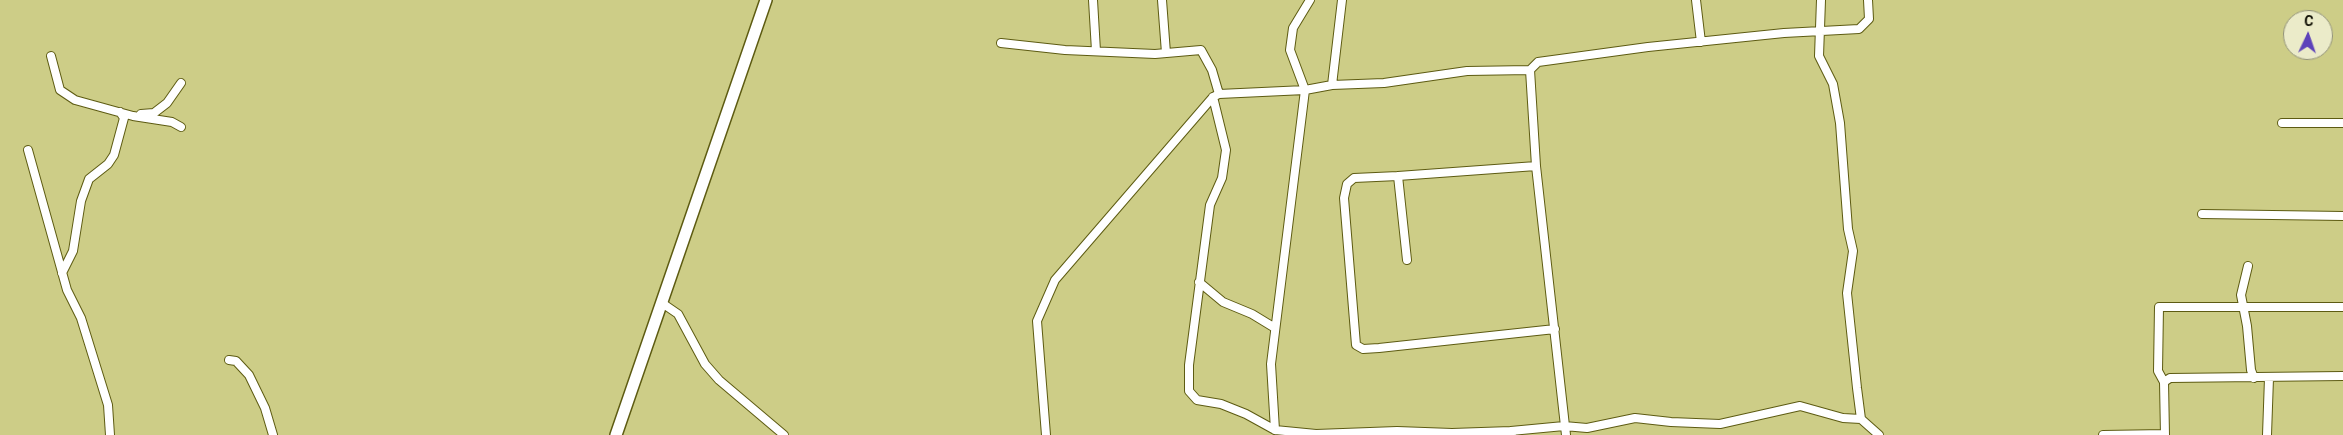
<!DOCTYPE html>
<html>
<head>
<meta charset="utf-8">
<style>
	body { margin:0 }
	#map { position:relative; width:2343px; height:435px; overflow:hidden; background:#cdcd87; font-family:Roboto,sans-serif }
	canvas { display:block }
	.north { position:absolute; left:2283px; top:10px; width:50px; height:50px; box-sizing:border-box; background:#ebebc9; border:1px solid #929279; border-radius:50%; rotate:3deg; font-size:14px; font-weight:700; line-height:20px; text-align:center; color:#0d0c00 }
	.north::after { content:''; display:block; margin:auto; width:18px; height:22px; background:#5d42ba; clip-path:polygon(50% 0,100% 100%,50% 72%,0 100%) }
</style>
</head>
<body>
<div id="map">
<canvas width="2343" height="435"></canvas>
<div class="north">С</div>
</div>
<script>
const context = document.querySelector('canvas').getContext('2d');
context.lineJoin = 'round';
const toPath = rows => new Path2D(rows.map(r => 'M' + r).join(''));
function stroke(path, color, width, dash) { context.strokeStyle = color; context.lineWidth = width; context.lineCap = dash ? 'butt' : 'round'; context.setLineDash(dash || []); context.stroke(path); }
const minor = toPath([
	[1093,0,1096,51],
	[1162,0,1166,53],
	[1310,0,1293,28,1290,50,1305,90,1271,364,1275,430,1316,434,1397,431,1452,433,1511,431,1512,435],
	[1696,0,1701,42],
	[1821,0,1819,56,1833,84,1840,123,1848,229,1853,251,1847,293,1857,388,1861,419,1879,435],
	[1001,43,1065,50,1155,54,1201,50,1212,70,1219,94],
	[51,56,60,90,75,100,133,116,172,122,181,127],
	[1332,85,1342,0],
	[1213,97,1226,150,1222,178,1210,205,1189,365,1189,391,1197,400,1221,404,1246,414,1275,430],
	[141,114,154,113,167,103,181,83],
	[2282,123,2343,123],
	[28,150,67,290,81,318,108,405,110,435],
	[1398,176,1354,178,1347,184,1344,198,1356,345,1363,349,1379,348,1555,329],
	[2202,214,2343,216],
	[1407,260,1398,176,1536,166],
	[2248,266,2241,295,2247,326,2251,370,2254,378],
	[62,273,73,251,81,201,89,179,108,164,114,155,124,118,120,112],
	[1199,282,1223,302,1252,314,1275,328],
	[662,303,678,314,705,364,719,380,784,435],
	[229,360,236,361,249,375,265,408,273,435],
	[2164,382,2170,378,2343,376],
	[1511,431,1564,426,1587,428,1635,418,1671,422,1720,424,1800,406,1843,418,1861,419],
	[1046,435,1037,321,1055,280,1213,97,1219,94,1305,90,1332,85,1384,83,1467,71,1530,70],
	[1566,435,1536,166,1530,70,1538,62,1648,47,1784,33,1859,29,1869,19,1868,0],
	[2103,435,2165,434],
	[2165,435,2164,382,2158,371,2159,307,2343,307],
	[2267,435,2269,378]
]);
const secondary = toPath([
	[616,435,766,0]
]);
stroke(minor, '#5d5b12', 10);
stroke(secondary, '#5d5b12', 14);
stroke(minor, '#fff', 8);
stroke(secondary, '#fff', 11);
</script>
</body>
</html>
